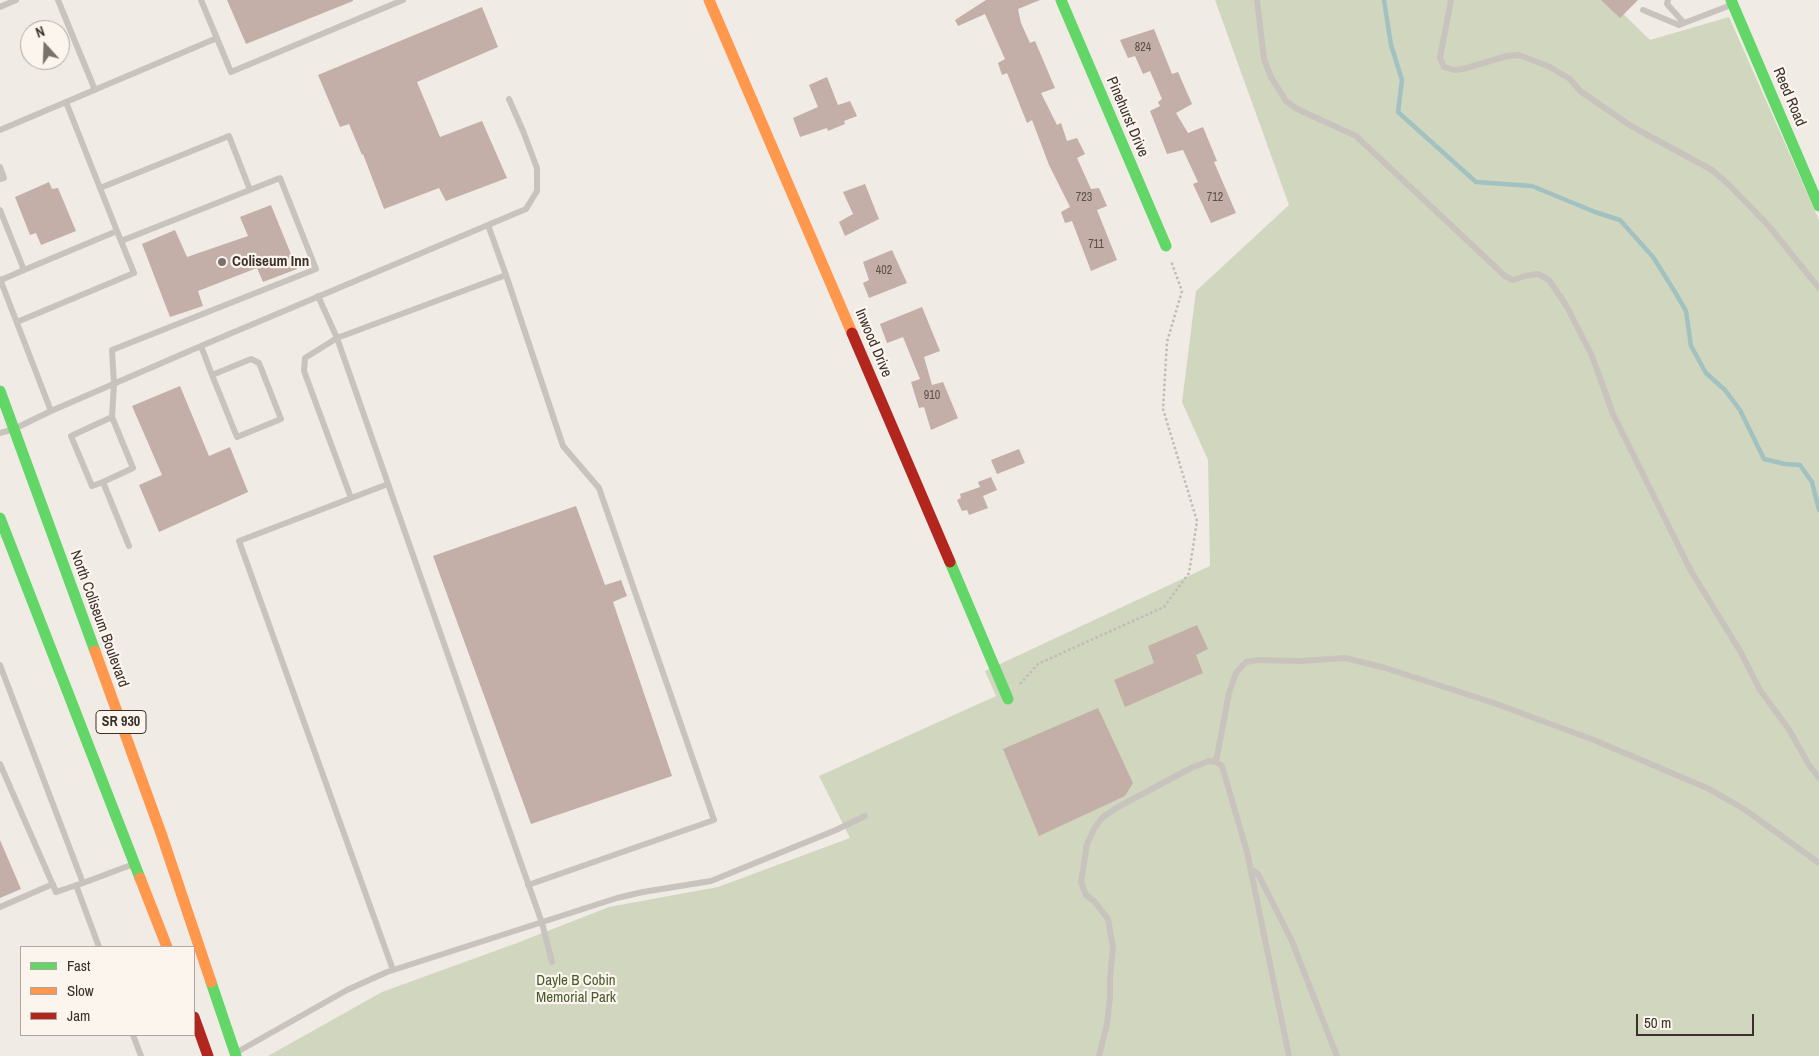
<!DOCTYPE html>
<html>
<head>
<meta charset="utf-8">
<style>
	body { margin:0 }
	#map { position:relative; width:1819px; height:1056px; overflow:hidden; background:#f0ebe5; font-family:"Archivo Narrow",sans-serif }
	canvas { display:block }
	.legend { position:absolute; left:20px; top:946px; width:175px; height:90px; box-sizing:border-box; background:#fbf5ee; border:1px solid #aea6a0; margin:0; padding:6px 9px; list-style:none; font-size:15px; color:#3b302b }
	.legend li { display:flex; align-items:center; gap:10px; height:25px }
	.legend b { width:25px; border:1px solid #aea6a0 }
	.north { position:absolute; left:20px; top:20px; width:50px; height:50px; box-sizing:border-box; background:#fbf5ee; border:1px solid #aea6a0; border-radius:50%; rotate:340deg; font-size:14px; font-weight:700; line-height:20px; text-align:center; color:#3b302b }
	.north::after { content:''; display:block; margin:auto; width:18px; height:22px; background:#7a716c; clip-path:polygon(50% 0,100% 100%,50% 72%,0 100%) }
	.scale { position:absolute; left:1636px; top:1014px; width:118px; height:22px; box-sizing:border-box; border:2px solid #3b302b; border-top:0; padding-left:6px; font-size:15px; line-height:18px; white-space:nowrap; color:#3b302b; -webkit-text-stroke:4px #fbf5ee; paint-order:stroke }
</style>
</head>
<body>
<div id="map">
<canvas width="1819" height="1056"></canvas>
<ul class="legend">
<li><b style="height:6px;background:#63d668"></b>Fast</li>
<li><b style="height:6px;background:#ff974d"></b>Slow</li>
<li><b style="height:6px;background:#b3261e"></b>Jam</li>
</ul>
<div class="north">N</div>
<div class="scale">50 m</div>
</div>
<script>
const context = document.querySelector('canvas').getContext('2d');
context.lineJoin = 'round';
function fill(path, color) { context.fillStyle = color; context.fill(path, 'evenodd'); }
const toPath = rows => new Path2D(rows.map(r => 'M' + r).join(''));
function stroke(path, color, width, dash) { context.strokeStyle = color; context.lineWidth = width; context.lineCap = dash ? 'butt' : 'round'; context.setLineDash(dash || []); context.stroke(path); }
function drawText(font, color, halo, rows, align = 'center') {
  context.font = font + ' "Archivo Narrow",sans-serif'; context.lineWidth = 4.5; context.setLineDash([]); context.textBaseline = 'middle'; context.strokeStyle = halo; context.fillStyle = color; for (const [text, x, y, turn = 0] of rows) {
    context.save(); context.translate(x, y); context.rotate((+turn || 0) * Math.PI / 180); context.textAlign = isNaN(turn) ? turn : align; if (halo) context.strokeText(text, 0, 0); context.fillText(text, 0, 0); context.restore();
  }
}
fill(toPath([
	[1215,0,1609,0,1650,40,1729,17,1819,220,1819,1056,268,1056,382,992,517,943,609,907,718,887,850,838,819,776,996,696,985,671,1210,566,1208,460,1182,402,1196,291,1289,205]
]), '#d1d6bf');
stroke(toPath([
	[1384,0,1391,45,1402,80,1398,112,1476,182,1532,186,1595,212,1620,220,1653,257,1675,292,1686,311,1691,346,1706,373,1725,390,1740,410,1764,459,1785,464,1800,465,1812,482,1819,510]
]), '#a1c2c1', 4.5);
fill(toPath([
	[227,0,353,0,353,1,246,44],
	[986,0,1040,0,1018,9,1021,23,1030,43,1035,41,1055,88,1041,93,1057,125,1061,123,1067,141,1077,138,1085,154,1077,158,1091,189,1099,188,1107,206,1097,210,1117,260,1091,271,1072,221,1065,223,1061,212,1070,207,1049,165,1032,120,1027,123,1007,73,1002,75,998,63,1005,59,985,14,958,26,955,20],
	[1601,0,1638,0,1620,18],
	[482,7,498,47,417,82,440,137,482,121,507,178,446,201,439,188,384,209,363,154,362,155,349,124,340,127,318,75],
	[1154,29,1172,74,1178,72,1192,104,1176,113,1188,133,1203,127,1217,161,1214,162,1236,213,1211,223,1193,184,1198,182,1183,150,1167,154,1150,111,1160,106,1158,102,1162,99,1150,71,1143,74,1135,56,1128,58,1120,40],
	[827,77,838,105,850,101,857,116,844,121,845,124,828,131,827,128,800,137,793,118,818,107,809,85],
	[49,182,52,189,58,188,76,231,41,245,36,233,30,235,15,197],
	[865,184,879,219,845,236,839,222,853,214,843,192],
	[271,205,297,269,263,282,257,268,198,291,203,306,170,317,142,244,175,230,187,257,248,236,240,217],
	[892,250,907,283,869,298,863,283,869,280,863,262],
	[922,307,940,351,924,357,932,385,943,382,958,418,931,430,924,407,919,408,911,382,920,379,903,337,887,343,880,324],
	[180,386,209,456,230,447,248,492,159,532,139,485,162,475,132,406],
	[1019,449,1025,463,997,474,991,460],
	[991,477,997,490,983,496,988,508,969,515,967,510,962,511,957,500,961,498,960,494,980,487,978,482],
	[576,506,605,585,621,580,627,596,613,602,672,776,531,824,433,556],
	[1197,625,1208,649,1196,655,1203,673,1125,707,1114,680,1154,663,1148,646],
	[1098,708,1133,783,1125,796,1039,836,1003,749],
	[0,840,21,889,0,898]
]), '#c3afa7');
stroke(toPath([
	[1020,684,1038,664,1164,607,1189,573,1197,521,1163,409,1167,342,1182,291,1171,261]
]), '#c2bbb6', 2.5, [2.5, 2.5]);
stroke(toPath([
	[58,0,95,90],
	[201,0,231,72,403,0],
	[1257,0,1264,59,1271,77,1286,101,1297,109,1356,136,1505,276,1513,280,1525,276,1538,274,1549,280,1566,305,1592,356,1613,414,1691,571,1740,651,1760,690,1788,728,1809,765,1819,778],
	[1451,0,1440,58,1444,67,1454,70,1463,69,1507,56,1519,55,1550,67,1570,79,1580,91,1631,126,1712,170,1728,184,1768,225,1819,288],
	[1668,0,1667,4,1684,23],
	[0,7,16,0],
	[1643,10,1679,25,1731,5],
	[66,102,117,231],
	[0,130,217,38],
	[0,167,4,178,0,179],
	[100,188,229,136,250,190],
	[0,210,24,270,1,280],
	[488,225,506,275],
	[121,241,280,178,316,269,112,350,114,384,112,417,133,468,103,482,129,546],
	[0,279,51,411],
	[318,296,337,338,511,835,542,923,552,962],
	[17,322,134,273,117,231,24,270],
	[201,346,212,375,237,437,281,419,259,363,251,359,212,375],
	[0,433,14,429,51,411,201,346,526,209,537,191,537,168,523,131,509,99],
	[103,482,92,486,71,436,112,417],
	[388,484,239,541,393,970],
	[351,498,304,371,305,358,337,338,506,275,563,446,599,488,714,820,528,885],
	[0,665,83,883,131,865],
	[1216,762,1229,693,1236,673,1246,662,1258,660,1301,661,1345,658,1382,667,1491,702,1594,740,1707,788,1744,809,1819,863],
	[0,764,56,892,83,883],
	[1251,869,1258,874,1291,939,1337,1056],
	[76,885,99,947],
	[0,907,53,884],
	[133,1035,141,1056],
	[239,1051,347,990,387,972,617,898,643,892,711,881,836,830,865,816],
	[1099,1056,1107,1024,1110,997,1110,979,1113,947,1108,919,1094,901,1086,895,1081,882,1087,844,1095,827,1103,817,1118,807,1191,768,1209,761,1216,762,1222,766,1247,852,1289,1056]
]), '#c9c3be', 6);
stroke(toPath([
	[1061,0,1166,246],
	[1731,0,1819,206],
	[0,391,95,651],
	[0,518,140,878],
	[950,562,1008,699],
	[211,982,236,1056]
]), '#63d668', 11);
stroke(toPath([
	[709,0,852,333],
	[95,651,161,833,211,982],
	[140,878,167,947]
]), '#ff974d', 11);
stroke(toPath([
	[852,333,950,562],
	[194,1017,208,1056]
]), '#b3261e', 11);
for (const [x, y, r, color] of [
	[222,262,5,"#7a716c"]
]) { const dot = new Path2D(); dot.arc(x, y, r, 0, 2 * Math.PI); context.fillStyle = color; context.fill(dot); stroke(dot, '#fbf5ee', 2); }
drawText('12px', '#5d504a', null, [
	["824",1143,48],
	["723",1084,198],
	["712",1215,198],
	["711",1096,245],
	["402",884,271],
	["910",932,396]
]);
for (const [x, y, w] of [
	[121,722,50]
]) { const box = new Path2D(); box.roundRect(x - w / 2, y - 11.5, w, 23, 4); context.fillStyle = '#fbf5ee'; context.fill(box); stroke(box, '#3b302b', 1); }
drawText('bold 14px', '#3b302b', null, [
	["SR 930",121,722]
]);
drawText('15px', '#3b302b', '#fbf5ee', [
	["Reed Road",1789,97,67],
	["Pinehurst Drive",1127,117,67],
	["Inwood Drive",873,343,67],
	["North Coliseum Boulevard",99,619,70]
]);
drawText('bold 15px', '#3b302b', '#fbf5ee', [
	["Coliseum Inn",232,262]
], 'left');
drawText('15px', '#4a5a2e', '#fbf5ee', [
	["Dayle B Cobin",576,981],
	["Memorial Park",576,998]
]);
</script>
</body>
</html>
